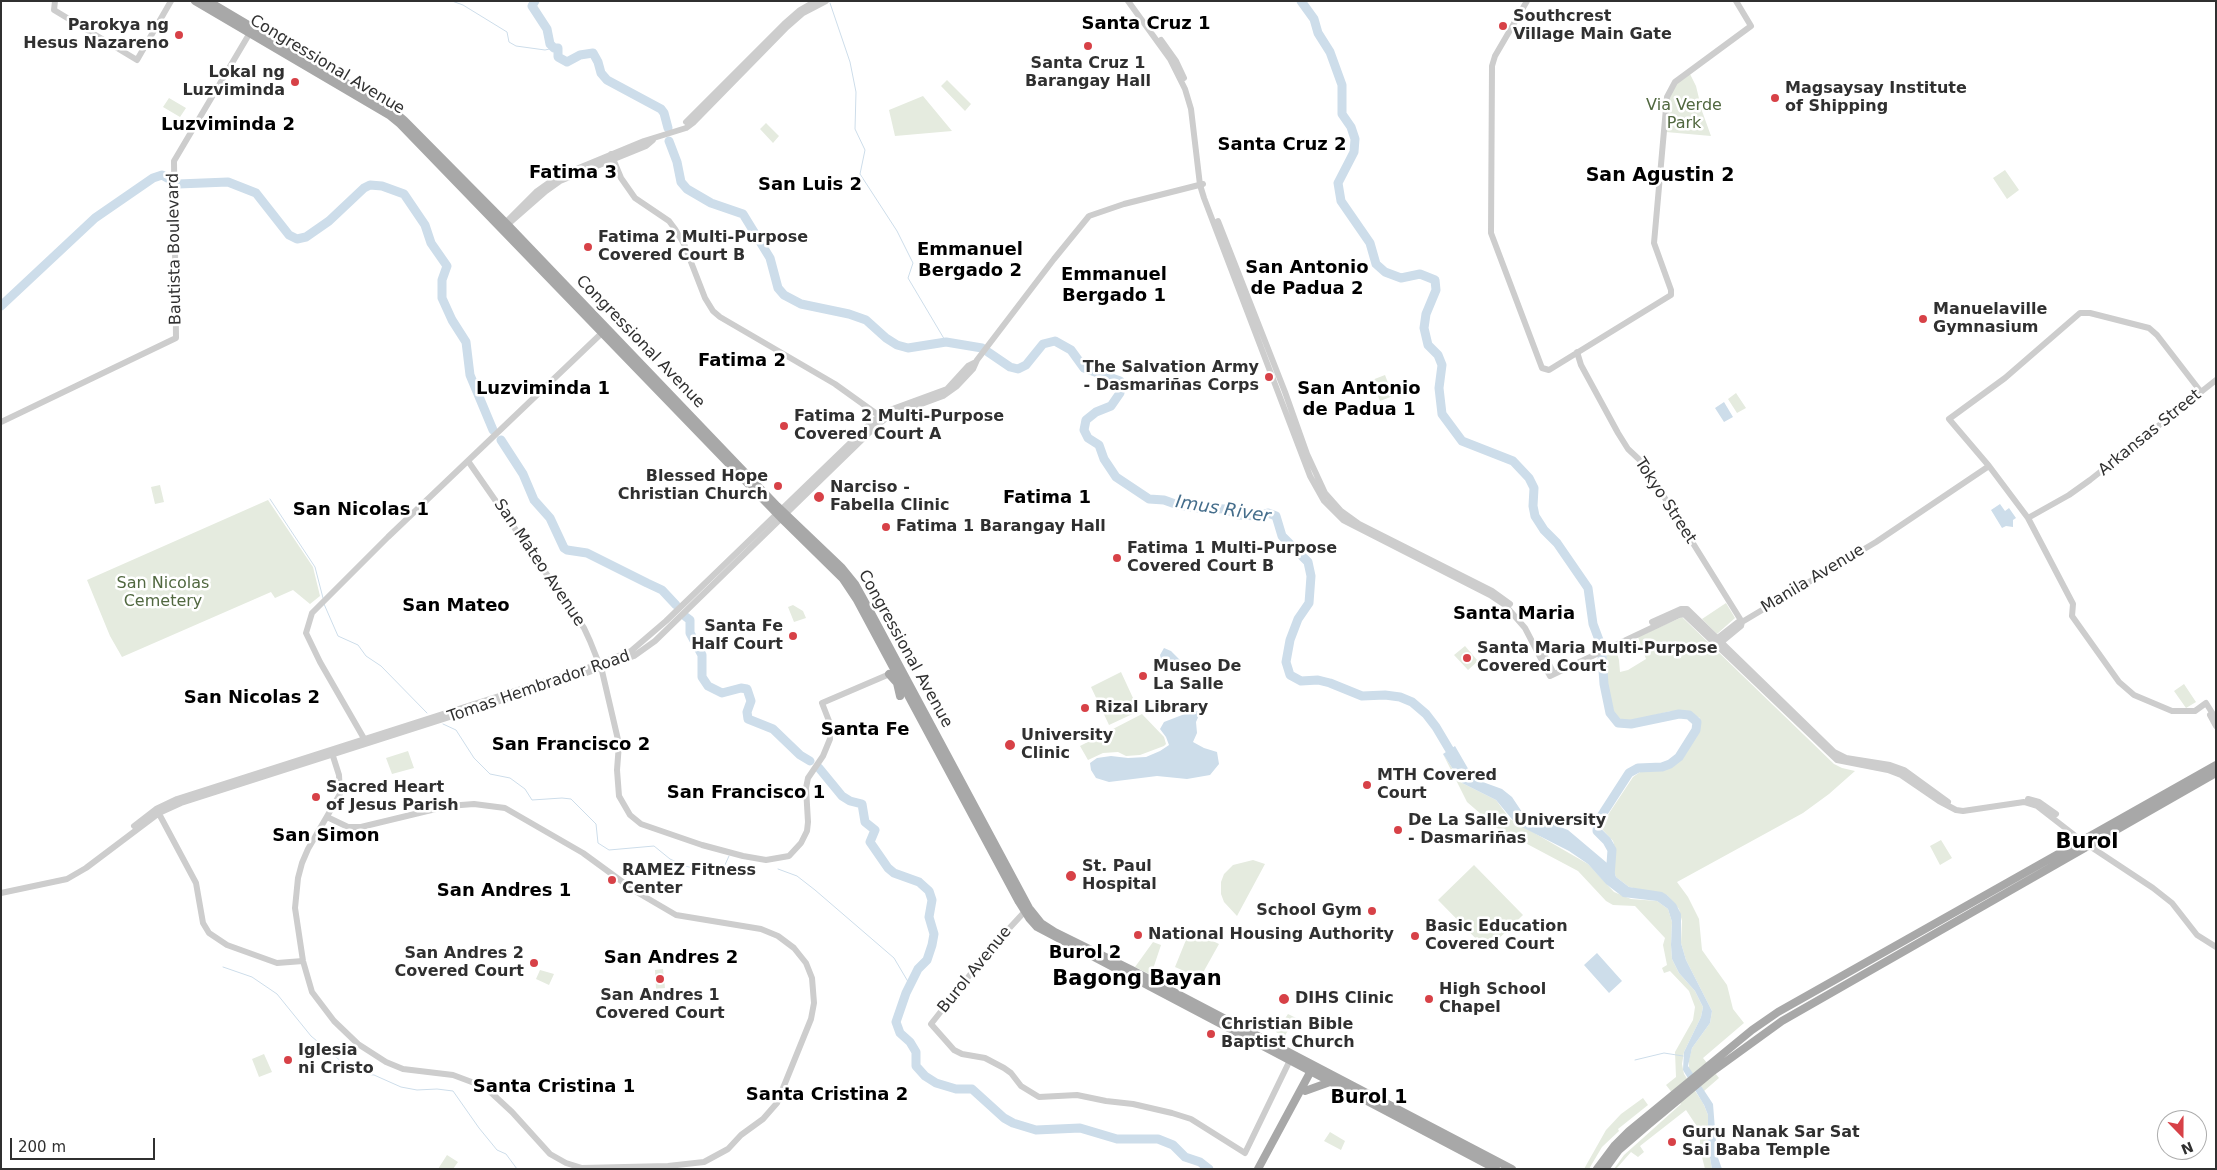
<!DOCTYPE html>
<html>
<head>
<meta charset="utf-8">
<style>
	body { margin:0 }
	#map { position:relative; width:2217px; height:1170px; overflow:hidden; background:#fff; font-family:"DejaVu Sans",sans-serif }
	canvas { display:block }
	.frame { position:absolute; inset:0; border:2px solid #303030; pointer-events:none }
	.north { position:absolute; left:2157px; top:1110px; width:50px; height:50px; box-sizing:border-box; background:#fff; border:1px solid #acacac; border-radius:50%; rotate:158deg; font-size:14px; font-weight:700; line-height:20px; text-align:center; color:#303030 }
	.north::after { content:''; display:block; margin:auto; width:18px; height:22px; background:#d74147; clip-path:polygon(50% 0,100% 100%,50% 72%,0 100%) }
	.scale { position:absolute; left:10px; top:1138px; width:145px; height:22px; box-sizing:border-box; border:2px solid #303030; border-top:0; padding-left:6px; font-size:15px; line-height:18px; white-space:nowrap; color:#303030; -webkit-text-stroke:4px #fff; paint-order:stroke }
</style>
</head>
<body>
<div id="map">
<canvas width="2217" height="1170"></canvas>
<div class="frame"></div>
<div class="north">N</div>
<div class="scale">200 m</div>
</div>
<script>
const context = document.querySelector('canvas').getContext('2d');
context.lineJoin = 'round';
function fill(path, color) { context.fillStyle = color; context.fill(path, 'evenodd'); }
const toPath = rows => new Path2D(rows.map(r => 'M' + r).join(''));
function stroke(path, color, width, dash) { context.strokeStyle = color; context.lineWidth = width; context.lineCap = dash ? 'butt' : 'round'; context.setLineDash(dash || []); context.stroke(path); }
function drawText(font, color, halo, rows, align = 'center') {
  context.font = font + ' "DejaVu Sans",sans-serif'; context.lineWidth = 5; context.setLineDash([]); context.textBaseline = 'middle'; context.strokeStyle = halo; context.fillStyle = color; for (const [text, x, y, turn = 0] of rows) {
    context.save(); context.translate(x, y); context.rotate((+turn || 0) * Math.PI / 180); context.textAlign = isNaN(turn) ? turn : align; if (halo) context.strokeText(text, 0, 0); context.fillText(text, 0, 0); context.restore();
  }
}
fill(toPath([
	[1689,72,1696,86,1702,111,1711,136,1666,132,1667,97,1675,82],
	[947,80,971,104,965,111,941,86],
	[923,96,952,131,895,136,889,110],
	[169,98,186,108,180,117,163,107],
	[766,123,779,136,773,143,760,129],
	[2005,170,2019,190,2007,199,1993,178],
	[1385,375,1393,396,1380,401,1372,380],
	[1736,393,1746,408,1737,413,1728,399],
	[160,485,164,502,155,504,151,487],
	[268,500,313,567,320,596,310,604,293,590,275,598,271,592,122,657,110,636,87,580],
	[1726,603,1735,618,1717,634,1702,619],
	[793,605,803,611,806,618,794,622,788,607],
	[1682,617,1834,764,1842,768,1855,771,1829,794,1803,813,1677,882,1688,897,1699,919,1702,950,1727,985,1733,1009,1744,1023,1703,1058,1719,1078,1704,1091,1689,1069,1689,1060,1692,1048,1710,1023,1712,1011,1686,960,1681,943,1682,921,1679,909,1667,895,1629,887,1616,877,1613,868,1615,848,1613,841,1600,827,1633,777,1640,772,1648,769,1664,770,1674,765,1697,736,1700,718,1685,711,1671,711,1630,721,1620,721,1614,712,1607,683,1606,654,1616,650,1619,660,1620,672,1628,670,1646,659,1638,637],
	[1465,646,1478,661,1468,670,1454,655],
	[1121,672,1139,711,1109,725,1091,687],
	[2184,684,2196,702,2186,708,2174,691],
	[1142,714,1164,737,1166,744,1164,746,1140,755,1126,756,1118,752,1103,753,1088,760,1080,746],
	[408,751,414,768,392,774,386,758],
	[1443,754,1462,783,1496,800,1510,819,1588,864,1614,892,1631,899,1657,901,1668,909,1672,922,1671,945,1672,959,1679,973,1695,991,1703,1007,1701,1017,1684,1052,1682,1064,1684,1074,1703,1103,1708,1115,1708,1146,1712,1169,1705,1169,1700,1149,1700,1131,1686,1110,1640,1146,1644,1152,1638,1157,1631,1152,1616,1169,1614,1169,1624,1155,1681,1104,1666,1085,1676,1077,1675,1052,1693,1020,1695,1007,1689,991,1670,971,1664,973,1662,968,1667,965,1663,945,1665,938,1635,906,1613,905,1606,901,1578,871,1497,828,1467,802],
	[1941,840,1952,858,1940,865,1930,846],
	[1253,860,1265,864,1237,916,1224,902,1221,894,1221,882,1224,874,1233,865],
	[1474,865,1523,915,1487,950,1438,900],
	[1190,930,1219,944,1200,978,1175,967],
	[1153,942,1161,945,1151,975,1135,967],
	[663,969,665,988,656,989,655,970],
	[540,970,554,974,549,985,536,979],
	[1288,1014,1296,1018,1284,1037,1276,1032],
	[264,1054,272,1072,259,1077,252,1059],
	[1643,1098,1648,1105,1618,1129,1619,1131,1602,1147,1589,1169,1584,1169,1606,1130,1621,1114],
	[1330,1132,1345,1141,1341,1150,1324,1141],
	[447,1155,458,1162,453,1169,438,1169]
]), '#e5ebdf');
fill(toPath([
	[1724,402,1733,417,1724,422,1715,408],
	[2000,504,2005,511,2009,508,2016,518,2013,520,2013,527,2006,526,2002,528,1991,510],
	[1164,648,1171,651,1182,662,1183,666,1181,670,1167,671,1162,663,1160,655],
	[1195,710,1200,713,1196,722,1197,733,1193,742,1204,748,1217,752,1219,764,1210,775,1187,779,1157,776,1109,782,1096,778,1091,770,1090,763,1097,758,1111,756,1128,758,1146,757,1160,751,1169,745,1166,737,1160,729,1164,722],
	[1455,746,1470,772,1480,781,1502,789,1512,797,1522,812,1568,830,1613,868,1616,877,1629,887,1662,892,1667,895,1676,904,1681,914,1681,943,1686,960,1712,1011,1710,1023,1692,1048,1688,1066,1713,1104,1717,1155,1722,1169,1712,1169,1708,1146,1708,1115,1704,1105,1683,1070,1684,1052,1701,1017,1703,1007,1695,991,1679,973,1672,959,1671,945,1672,922,1668,909,1657,901,1623,897,1606,884,1588,864,1569,851,1516,824,1496,800,1462,783,1443,754],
	[1597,953,1622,981,1609,993,1584,965]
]), '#cdddea');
stroke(toPath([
	[452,1,463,5,507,32,509,42,516,46,545,50,554,48],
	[830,3,850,62,856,92,855,129,865,150,860,174,897,231,913,263,908,278,946,342],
	[270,499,315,567,323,598],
	[324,604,338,636,358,645,366,656,381,666,427,713],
	[443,724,456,730,474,758,490,774,510,778,525,789,532,800,562,798,571,799,596,824,598,843,609,850,654,846,670,859,685,866,709,872,724,867,729,856],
	[778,869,797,876,815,890,894,958,910,985],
	[223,967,252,977,277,994,311,1036,349,1068,362,1074,374,1075,401,1087,417,1090,437,1089,453,1091,479,1128,497,1150,506,1154,517,1169],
	[1635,1060,1664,1053,1683,1056]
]), '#cdddea', 1);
stroke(toPath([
	[535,1,532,6,547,29,550,44,554,48,558,48,558,57,567,62,580,55,593,53,598,62,601,73,607,80,661,109,664,113,668,128],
	[1301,1,1314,19,1318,33,1330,52,1342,85,1342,114,1351,127,1355,139,1354,152,1338,183,1341,201,1370,243,1376,264,1385,272,1401,278,1420,274,1435,280,1436,290,1426,314,1424,328,1428,345,1438,355,1442,365,1439,388,1442,414,1462,441,1513,461,1529,478,1534,488,1533,506,1535,516,1544,530,1557,543,1588,588,1593,624,1602,648],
	[669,141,677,162,681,182,687,189,711,203,743,214,770,258,778,288,784,295,801,304,849,314,866,320,886,338,897,345,908,348,946,342,982,348],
	[178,184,228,182,256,193,289,235,297,239,306,237,329,221,364,188,370,185,382,186,404,194,425,225,431,243,447,266,442,280,442,298,452,320,466,342,470,375,493,430],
	[1,306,95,218,153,178,162,175,171,180],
	[988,352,1010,367,1018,369,1026,365,1043,344,1055,341,1071,350,1084,368,1120,381,1120,393,1111,406,1096,412,1086,420,1084,430,1088,438,1099,445,1104,459,1116,477,1149,499,1164,500,1178,505,1199,508,1225,509,1238,515,1259,516,1268,513,1276,516,1282,536,1308,562,1311,576,1309,603,1298,619,1290,640,1286,662,1290,675,1301,681,1318,680,1330,683,1362,696,1385,695,1400,697,1412,702,1426,714,1436,727,1455,759],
	[501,440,523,474,534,500,550,518,564,548,567,550,587,553,647,583,662,590,676,605],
	[686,617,690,620,690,633,702,655,702,677,708,686,722,693,741,688,747,689,751,701,747,712,748,719,773,729,800,755,810,761],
	[1602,656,1604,684,1610,713,1618,723,1631,724,1679,714,1689,715,1697,722,1696,730,1679,757,1670,764,1662,767,1638,768,1629,773,1598,821,1597,831,1607,841,1612,850,1610,877],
	[819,768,842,796,850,801,862,804,865,822,875,830,870,842,888,868,894,873,919,882,929,891,932,900,929,917,934,934,932,945,927,960,918,969,906,993,896,1022,900,1033,910,1042,916,1052,916,1066,925,1076,936,1083,956,1089,972,1089,1004,1118,1013,1123,1036,1130,1080,1128,1117,1139,1158,1139,1173,1145,1185,1157,1200,1162,1209,1169]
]), '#cdddea', 9);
stroke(toPath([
	[55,1,54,10,137,60,171,1],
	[1128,1,1170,59,1185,89,1191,109,1200,185,1204,198,1310,476,1324,501,1343,520,1490,595,1505,605,1525,628,1550,676,1679,615,1684,614,1837,760,1888,770,1901,775,1939,801,1956,810,1963,811,2024,802,2037,806,2082,841,2153,888,2172,903,2197,935,2216,947],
	[1527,1,1495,56,1492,66,1491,233,1542,368,1549,370,1671,295,1671,290,1654,243,1667,97,1675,82,1751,26,1736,1],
	[1161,40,1176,61,1184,78],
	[686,122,784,24,800,10,816,1],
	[611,154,621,178,635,198,669,221,675,229,684,244,705,298,713,311,720,317,835,384,881,417],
	[1218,221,1285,392,1307,454,1325,493,1341,511,1359,524,1492,591,1510,604],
	[503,225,536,192,557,177,644,141,686,128,694,122,787,27,803,13,826,1],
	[506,226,546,191,560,181,646,146,653,140],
	[1577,352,1581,365,1618,433,1628,449,1643,463,1742,622],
	[2201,392,2157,335,2149,328,2090,313,2080,313,2005,378,1949,419,1989,466,2028,518,2073,604,2072,616,2119,682,2134,695,2172,711,2195,711,2206,703,2216,719],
	[1,422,176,338,174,161,251,31],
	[468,461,584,628,590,641,602,671,619,744,617,770,619,796,630,815,641,824,702,845,743,856,766,860,789,856,801,843,807,831,808,822,806,788,808,778,823,756,830,739,829,721,822,703,892,673],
	[2028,518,2069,495,2090,480,2216,380],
	[1652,622,1681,609,1687,609,1834,752,1846,758,1890,765,1904,770,1948,802],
	[1715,640,1738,622,1742,622,1876,542,1989,466],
	[1718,645,1741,626,1742,622],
	[1540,646,1554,674],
	[2210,715,2216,726],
	[366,742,320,662,306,633,312,613,388,537,605,330],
	[2028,799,2039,802,2056,814],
	[157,810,196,883,203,923,209,933,227,945,277,963,303,961],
	[327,817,348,827,361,827,448,806,474,804,505,808,583,853,635,891,676,915,761,929,778,936,794,948,806,963,812,978,814,1003,811,1019,777,1103,763,1119,741,1135,728,1149,704,1162,668,1166,582,1168,566,1163,550,1154,512,1112,485,1087,453,1075,403,1069,386,1062,358,1044,334,1021,312,992,303,961,295,908,298,878,302,863,308,849,340,794,339,775,331,750],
	[134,826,156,809,177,799,596,665,631,651,666,621,872,422,887,411,947,389,968,366,976,362],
	[1,893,67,879,86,868,159,813,181,803,578,676,634,656,655,641,876,426,889,416,943,396,957,386,973,369,977,360,1054,259,1089,216,1124,204,1203,184],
	[1028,908,992,947,931,1024,954,1050,962,1054,985,1058,1004,1068,1011,1073,1021,1086,1039,1097,1077,1095,1106,1101,1133,1104,1172,1113,1191,1119,1245,1153,1291,1058]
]), '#cdcdcd', 6);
stroke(toPath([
	[195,1,389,115,400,124,784,521,843,579,857,600,1019,902,1029,918,1037,927,1496,1169],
	[208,1,392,110,404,120,508,225,777,506,842,568,855,584,871,613,1029,908,1041,923,1055,932,1130,969,1512,1169],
	[889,674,898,684],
	[897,683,900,696],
	[1305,1091,1330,1082],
	[1258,1169,1313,1067],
	[1597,1169,1615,1145,1629,1131,1752,1030,1778,1012,2216,765],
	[1605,1169,1619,1150,1648,1125,1713,1071,1782,1021,2216,773]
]), '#a8a8a8', 8);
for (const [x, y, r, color] of [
	[1503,26,5,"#d74147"],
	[179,35,5,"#d74147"],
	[1088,46,5,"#d74147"],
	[295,82,5,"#d74147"],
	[1775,98,5,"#d74147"],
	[588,247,5,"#d74147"],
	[1923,319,5,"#d74147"],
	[1269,377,5,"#d74147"],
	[784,426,5,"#d74147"],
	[778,486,5,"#d74147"],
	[819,497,6,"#d74147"],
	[886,527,5,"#d74147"],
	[1117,558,5,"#d74147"],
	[793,636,5,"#d74147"],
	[1467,658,5,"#d74147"],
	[1143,676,5,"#d74147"],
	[1085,708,5,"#d74147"],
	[1010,745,6,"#d74147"],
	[1367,785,5,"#d74147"],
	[316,797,5,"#d74147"],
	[1398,830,5,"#d74147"],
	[1071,876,6,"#d74147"],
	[612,880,5,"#d74147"],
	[1372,911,5,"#d74147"],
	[1138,935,5,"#d74147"],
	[1415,936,5,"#d74147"],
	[534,963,5,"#d74147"],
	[660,979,5,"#d74147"],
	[1284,999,6,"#d74147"],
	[1429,999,5,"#d74147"],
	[1211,1034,5,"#d74147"],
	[288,1060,5,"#d74147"],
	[1672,1142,5,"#d74147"]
]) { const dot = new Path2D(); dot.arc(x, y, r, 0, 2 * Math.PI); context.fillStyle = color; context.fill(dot); stroke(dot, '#fff', 2); }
drawText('bold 16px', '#303030', '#fff', [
	["Southcrest",1513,17],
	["Village Main Gate",1513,35],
	["Parokya ng",169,26,"right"],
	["Hesus Nazareno",169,44,"right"],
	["Santa Cruz 1",1088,64,"center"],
	["Barangay Hall",1088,82,"center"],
	["Lokal ng",285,73,"right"],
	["Luzviminda",285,91,"right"],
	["Magsaysay Institute",1785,89],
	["of Shipping",1785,107],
	["Fatima 2 Multi-Purpose",598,238],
	["Covered Court B",598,256],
	["Manuelaville",1933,310],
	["Gymnasium",1933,328],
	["The Salvation Army",1259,368,"right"],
	["- Dasmariñas Corps",1259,386,"right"],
	["Fatima 2 Multi-Purpose",794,417],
	["Covered Court A",794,435],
	["Blessed Hope",768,477,"right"],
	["Christian Church",768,495,"right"],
	["Narciso -",830,488],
	["Fabella Clinic",830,506],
	["Fatima 1 Barangay Hall",896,527],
	["Fatima 1 Multi-Purpose",1127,549],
	["Covered Court B",1127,567],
	["Santa Fe",783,627,"right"],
	["Half Court",783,645,"right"],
	["Santa Maria Multi-Purpose",1477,649],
	["Covered Court",1477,667],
	["Museo De",1153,667],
	["La Salle",1153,685],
	["Rizal Library",1095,708],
	["University",1021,736],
	["Clinic",1021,754],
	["MTH Covered",1377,776],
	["Court",1377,794],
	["Sacred Heart",326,788],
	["of Jesus Parish",326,806],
	["De La Salle University",1408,821],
	["- Dasmariñas",1408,839],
	["St. Paul",1082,867],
	["Hospital",1082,885],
	["RAMEZ Fitness",622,871],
	["Center",622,889],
	["School Gym",1362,911,"right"],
	["Basic Education",1425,927],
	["Covered Court",1425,945],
	["National Housing Authority",1148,935],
	["San Andres 2",524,954,"right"],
	["Covered Court",524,972,"right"],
	["High School",1439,990],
	["Chapel",1439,1008],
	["San Andres 1",660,996,"center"],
	["Covered Court",660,1014,"center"],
	["DIHS Clinic",1295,999],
	["Christian Bible",1221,1025],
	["Baptist Church",1221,1043],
	["Iglesia",298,1051],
	["ni Cristo",298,1069],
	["Guru Nanak Sar Sat",1682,1133],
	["Sai Baba Temple",1682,1151]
], 'left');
drawText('16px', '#303030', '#fff', [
	["Congressional Avenue",327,65,31],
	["Bautista Boulevard",175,249,-91],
	["Congressional Avenue",640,342,46],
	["Arkansas Street",2150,433,-39],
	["Tokyo Street",1665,501,57],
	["San Mateo Avenue",539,563,56],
	["Manila Avenue",1813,579,-31],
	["Congressional Avenue",905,649,61],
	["Tomas Hembrador Road",539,687,-19],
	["Burol Avenue",975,970,-51]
]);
drawText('16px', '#516840', '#fff', [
	["Via Verde",1684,106],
	["Park",1684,124],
	["San Nicolas",163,584],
	["Cemetery",163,602]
]);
drawText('bold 18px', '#000', '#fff', [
	["Santa Cruz 1",1146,24],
	["Luzviminda 2",228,125],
	["Santa Cruz 2",1282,145],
	["Fatima 3",573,173],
	["San Luis 2",810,185],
	["Emmanuel",970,250],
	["Bergado 2",970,271],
	["San Antonio",1307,268],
	["de Padua 2",1307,289],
	["Emmanuel",1114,275],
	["Bergado 1",1114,296],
	["Fatima 2",742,361],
	["Luzviminda 1",543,389],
	["San Antonio",1359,389],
	["de Padua 1",1359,410],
	["Fatima 1",1047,498],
	["San Nicolas 1",361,510],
	["San Mateo",456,606],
	["Santa Maria",1514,614],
	["San Nicolas 2",252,698],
	["Santa Fe",865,730],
	["San Francisco 2",571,745],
	["San Francisco 1",746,793],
	["San Simon",326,836],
	["San Andres 1",504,891],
	["Burol 2",1085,953],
	["San Andres 2",671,958],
	["Santa Cristina 1",554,1087],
	["Santa Cristina 2",827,1095]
]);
drawText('italic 18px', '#446d8b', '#fff', [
	["Imus River",1223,510,9]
]);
drawText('bold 19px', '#000', '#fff', [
	["San Agustin 2",1660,176],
	["Burol 1",1369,1098]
]);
drawText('bold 21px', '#000', '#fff', [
	["Burol",2087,843],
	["Bagong Bayan",1137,980]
]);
</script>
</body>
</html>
